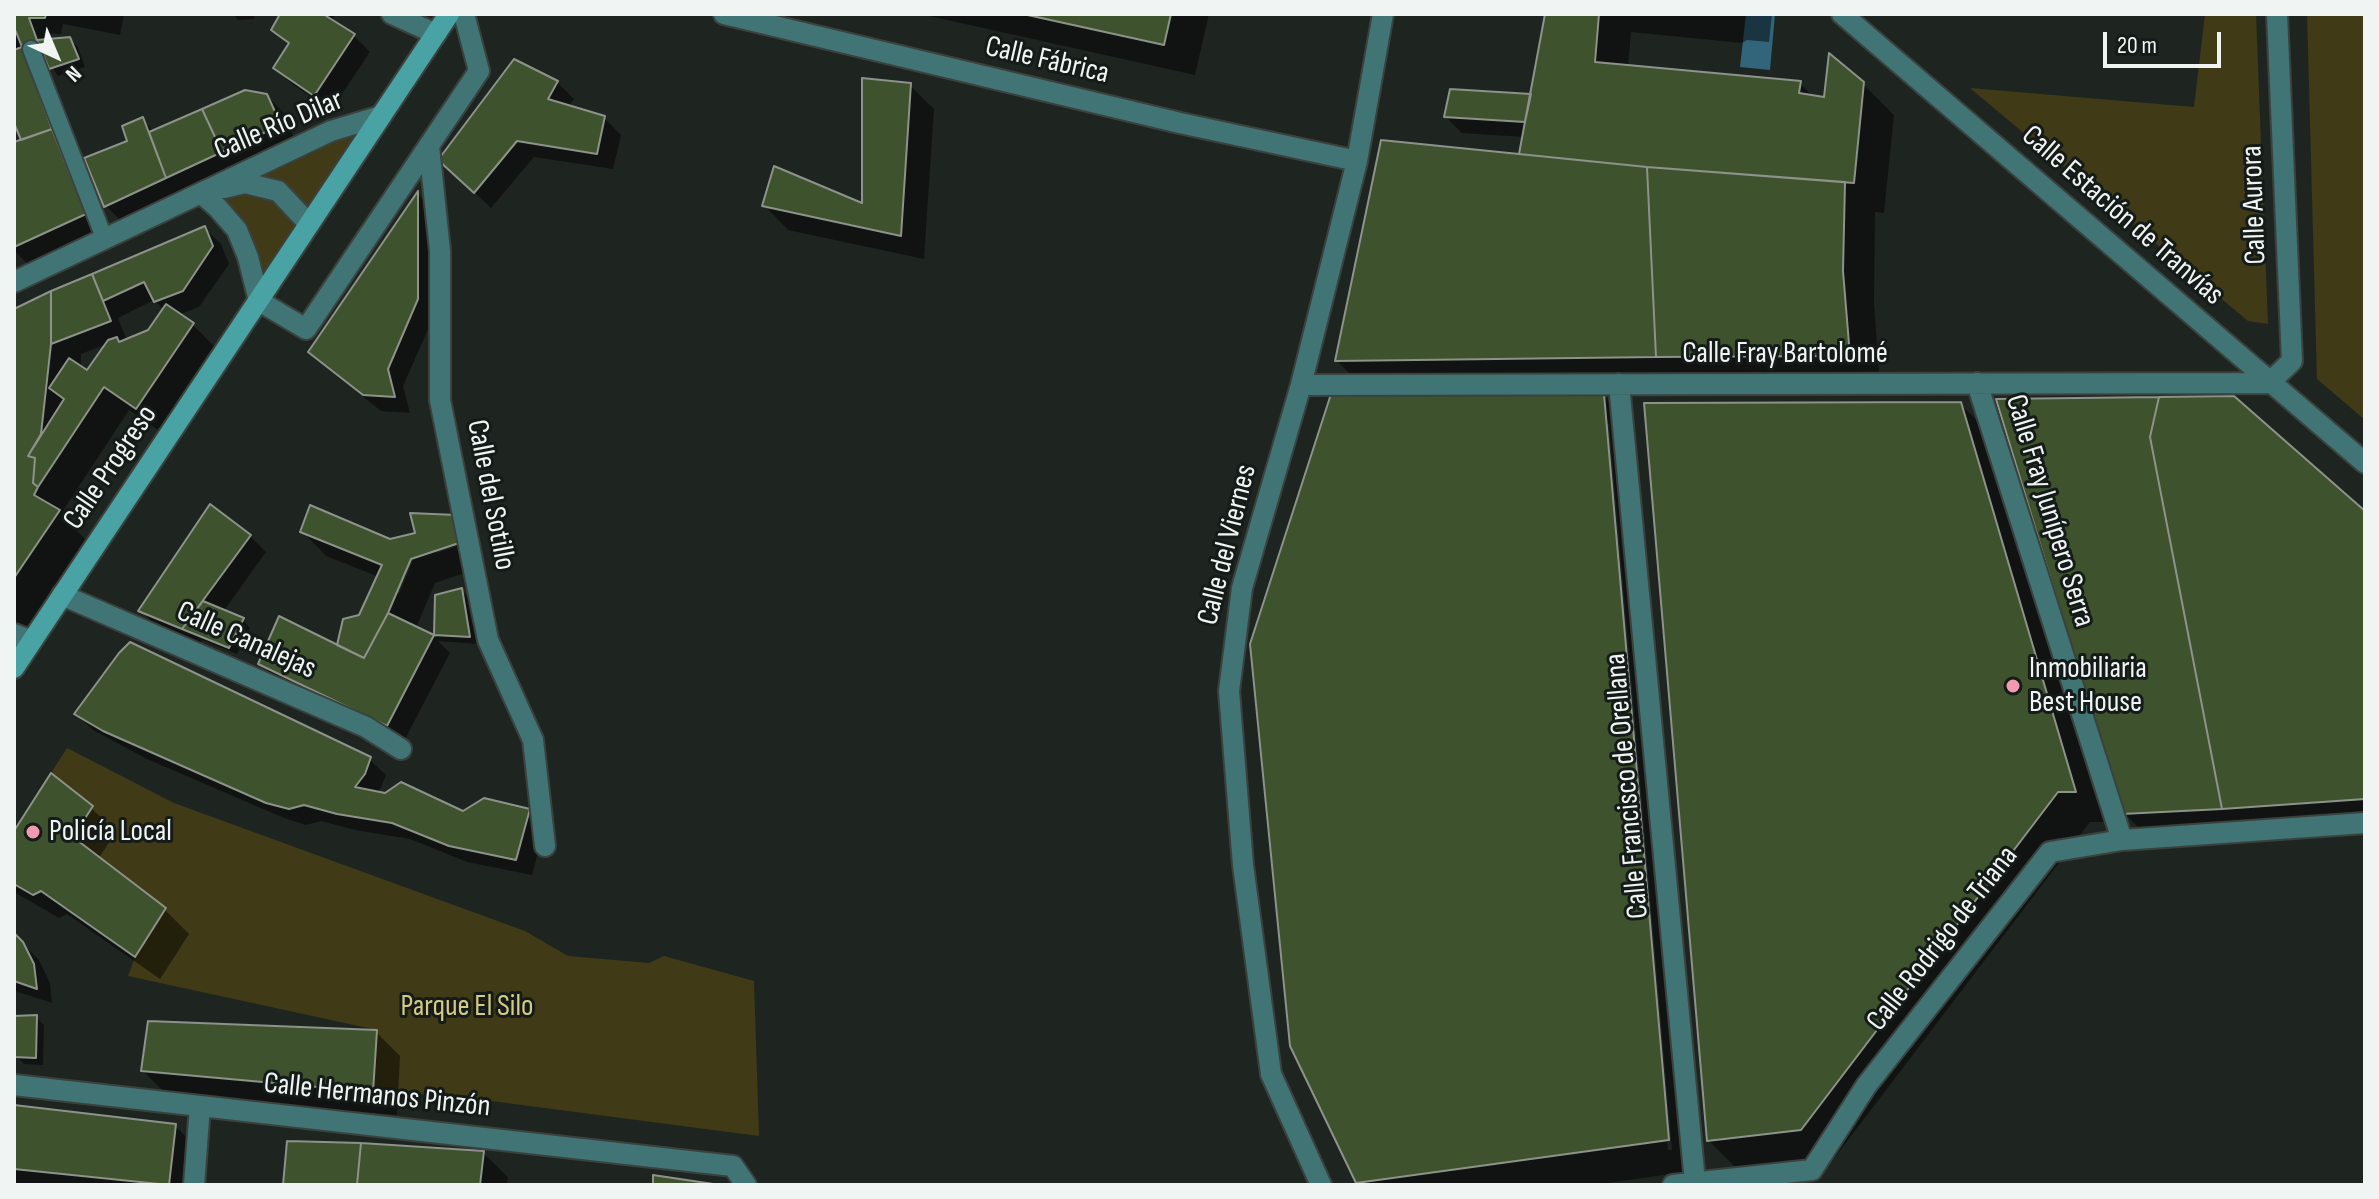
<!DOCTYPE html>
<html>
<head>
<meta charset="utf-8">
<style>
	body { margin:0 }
	#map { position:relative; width:2379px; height:1199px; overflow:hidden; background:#1e2521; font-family:"Sofia Sans Condensed",sans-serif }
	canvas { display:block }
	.frame { position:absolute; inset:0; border:16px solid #f0f5f3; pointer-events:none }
	.north { position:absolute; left:16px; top:16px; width:80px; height:80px; -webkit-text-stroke:6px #141b18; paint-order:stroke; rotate:136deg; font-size:22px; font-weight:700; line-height:32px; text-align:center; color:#f0f5f3 }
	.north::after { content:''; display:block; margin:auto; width:28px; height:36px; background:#f0f5f3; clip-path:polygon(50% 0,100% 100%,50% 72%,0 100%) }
	.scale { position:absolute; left:2103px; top:32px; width:118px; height:36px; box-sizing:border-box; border:4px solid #f0f5f3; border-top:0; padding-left:10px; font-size:24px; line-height:28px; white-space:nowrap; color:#f0f5f3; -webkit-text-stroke:6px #141b18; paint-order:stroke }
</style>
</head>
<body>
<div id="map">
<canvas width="2379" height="1199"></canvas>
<div class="frame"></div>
<div class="north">N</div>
<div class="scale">20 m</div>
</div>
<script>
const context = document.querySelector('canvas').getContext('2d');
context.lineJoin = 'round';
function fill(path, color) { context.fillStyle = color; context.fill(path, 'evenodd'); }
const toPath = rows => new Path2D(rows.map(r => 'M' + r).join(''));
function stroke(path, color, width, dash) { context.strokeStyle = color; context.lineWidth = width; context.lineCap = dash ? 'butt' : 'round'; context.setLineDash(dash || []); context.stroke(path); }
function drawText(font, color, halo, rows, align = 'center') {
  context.font = font + ' "Sofia Sans Condensed",sans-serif'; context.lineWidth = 6; context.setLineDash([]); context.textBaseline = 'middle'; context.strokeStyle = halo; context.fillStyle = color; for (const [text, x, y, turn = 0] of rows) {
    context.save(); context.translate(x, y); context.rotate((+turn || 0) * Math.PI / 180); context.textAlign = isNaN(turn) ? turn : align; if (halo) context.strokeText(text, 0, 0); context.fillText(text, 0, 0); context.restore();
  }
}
fill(toPath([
	[2205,14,2256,14,2268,324,2248,321,1970,88,2194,107],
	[2307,14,2365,14,2365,420,2317,379],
	[381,116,259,301,248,257,201,193],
	[67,748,174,803,525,931,568,956,649,963,664,956,754,981,759,1136,453,1096,373,1092,377,1030,128,976,135,957,166,908,73,837,93,806,51,773]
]), '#403a16');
fill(toPath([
	[1746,14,1775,14,1770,70,1740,67]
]), '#32647a');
fill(toPath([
	[14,14,124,14,120,35,63,24,61,34,44,33,46,41,70,39,78,47,85,67,58,76,47,59,37,64,109,239,35,272,14,250,14,144,24,141,14,117],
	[233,14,254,14,254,19,238,20],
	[283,14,336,14,331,21,354,36,370,52,331,110,292,84,276,68,290,46,273,30],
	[920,14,1209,14,1195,75],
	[1547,14,1772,14,1769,42,1747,40,1742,43,1631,32,1628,67,1800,83,1814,98,1826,100,1863,84,1894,115,1884,213,1875,212,1874,303,1880,387,1368,392,1337,361,1521,156,1525,137,1462,133,1446,117,1532,96],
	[514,61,557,82,574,99,568,108,604,118,621,135,613,169,534,157,491,208,457,176],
	[910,85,934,109,924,259,788,230,764,205,864,206],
	[266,95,283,112,296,142,122,222,106,206,129,142,143,120,154,132],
	[418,194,433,209,434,316,403,386,410,413,381,411,327,368,310,352],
	[204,228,221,244,229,264,199,307,178,315,193,325,217,349,161,432,129,410,64,509,63,515,67,521,89,543,31,629,14,623,14,310],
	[154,300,164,310,150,332,127,341,118,318],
	[107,344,88,373,81,368,81,354],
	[1604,396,1635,427,1699,1170,1593,1185,1361,1185,1357,1182],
	[1605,424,1609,424,1672,1150,1668,1150],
	[1960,404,1992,435,2106,822,2090,822,1832,1161,1740,1172,1709,1141],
	[2365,514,2365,831,2155,844,2124,813],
	[456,517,480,542,485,566,435,583,416,628,436,638,437,596,461,590,469,598,477,644,438,641,450,653,404,741,277,680,261,664,338,648,361,616,379,577,326,556,302,531,390,541,417,535],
	[471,537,472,541,436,553,436,549],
	[409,560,413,560,399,594,395,592],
	[250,536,266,552,223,612,243,620,250,628,237,654,202,640,199,644,157,627,141,611],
	[77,714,369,759,386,775,378,794,463,813,529,811,545,827,532,875,467,862,410,839,355,830,321,821,306,825,284,818,147,759,93,730],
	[91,808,116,832,98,859,165,910,189,934,160,979,67,914,59,918,14,892,14,835],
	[14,935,39,960,50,983,52,1003,15,991,14,993],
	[36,1017,44,1025,43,1065,24,1064,16,1056,14,1018],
	[376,1032,400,1056,397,1115,167,1095,143,1071],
	[14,1107,175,1126,200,1150,195,1185,14,1185],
	[483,1153,508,1177,507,1185,285,1185]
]), '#0007');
const building = toPath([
	[14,14,46,14,45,18,29,18,37,40,22,47,14,27,14,14],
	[280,14,323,14,355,34,314,96,273,68,289,43,271,30,280,14],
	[1023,14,1171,14,1164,45,1023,14],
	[1545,14,1599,14,1595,62,1801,81,1799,93,1824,97,1829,53,1864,82,1854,183,1647,167,1519,154,1545,14],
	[70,37,79,59,49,69,37,40,70,37],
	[22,47,52,129,21,140,14,123,14,50,22,47],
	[514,59,558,81,548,99,605,116,597,154,517,141,474,193,438,160,514,59],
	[862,78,911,83,901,236,762,206,774,166,862,203,862,78],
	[1450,89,1531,94,1525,122,1444,117,1450,89],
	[245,90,267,94,281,125,222,152,202,109,245,90],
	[202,109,222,152,166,178,149,132,202,109],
	[143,117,166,178,104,207,84,158,127,141,122,126,143,117],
	[52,129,86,214,14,247,14,142,52,129],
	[1381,140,1647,167,1656,357,1335,361,1381,140],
	[1647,167,1845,182,1843,271,1850,356,1656,357,1647,167],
	[418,191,418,299,388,369,395,397,363,395,308,352,418,191],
	[205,226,213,246,183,291,154,302,144,282,103,301,92,274,205,226],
	[92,274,111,321,51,344,51,291,92,274],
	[51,291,51,344,41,434,28,456,35,458,33,483,38,487,34,495,60,510,14,578,14,309,51,291],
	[166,304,194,323,136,409,104,387,38,487,33,483,35,458,28,456,64,399,49,388,69,358,87,370,108,340,117,337,119,342,148,330,166,304],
	[1331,394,1604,394,1669,1140,1356,1183,1290,1046,1250,644,1331,394],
	[2234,396,2365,511,2365,799,2222,809,2150,437,2159,397,2234,396],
	[2159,397,2150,437,2222,809,2122,814,1996,399,2159,397],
	[1961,402,2076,792,2058,792,1801,1130,1707,1141,1644,403,1961,402],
	[210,504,251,535,182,629,138,611,210,504],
	[310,505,390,539,415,533,410,513,456,515,462,542,411,559,388,613,364,658,337,645,343,619,359,615,382,565,300,532,310,505],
	[462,588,470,637,434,635,435,595,462,588],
	[203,601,244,618,229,648,182,629,203,601],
	[388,613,434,635,387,726,258,664,279,616,364,658,388,613],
	[130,642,371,757,365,774,355,787,385,793,401,782,463,811,484,798,530,809,516,860,449,846,392,823,337,814,304,805,289,809,266,803,103,731,74,714,119,653,130,642],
	[51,773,93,806,73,837,166,908,135,957,41,891,33,895,14,884,14,831,51,773],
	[14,933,23,942,34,964,37,989,14,981,14,933],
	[37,1015,36,1058,14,1057,14,1016,37,1015],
	[148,1021,377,1030,373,1092,141,1071,148,1021],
	[14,1105,176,1124,169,1185,14,1169,14,1105],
	[287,1141,361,1143,357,1185,283,1185,287,1141],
	[361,1143,484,1151,480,1185,357,1185,361,1143],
	[653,1175,720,1185,653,1185,653,1175]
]);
fill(building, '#3d522d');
stroke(building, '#8d928a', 2);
const service = toPath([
	[31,49,105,240]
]);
const minor = toPath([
	[392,14,436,34],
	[724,14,1180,123,1357,161],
	[1842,14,2365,463],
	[429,146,440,251,440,400,488,640,533,740,545,846],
	[224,188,245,183,278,191,309,224],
	[201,193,218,208,237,230,248,257,259,301,306,329,479,71,464,14],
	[14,282,331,131,381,116],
	[1977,383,2122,840],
	[1619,384,1695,1182],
	[1301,385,2269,383,2292,361,2277,14],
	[62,595,366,727,401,749],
	[14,634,32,641],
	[14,1085,733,1166,746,1185],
	[194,1185,200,1106],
	[1321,1185,1271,1074,1243,865,1229,691,1242,588,1301,385,1357,161,1383,14],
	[1673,1185,1812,1170,1866,1086,2050,852,2122,840,2365,823]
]);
const secondary = toPath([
	[14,668,449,14]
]);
stroke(service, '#3b423e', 20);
stroke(minor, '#3b423e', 24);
stroke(secondary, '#3b423e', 24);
stroke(service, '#407475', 16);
stroke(minor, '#407475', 20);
stroke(secondary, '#49a2a4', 20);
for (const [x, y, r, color] of [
	[2013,686,8,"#f29ab0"],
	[33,832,8,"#f29ab0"]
]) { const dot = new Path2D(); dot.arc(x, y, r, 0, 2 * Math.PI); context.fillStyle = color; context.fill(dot); stroke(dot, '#141b18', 3); }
drawText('30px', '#f0f5f3', '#141b18', [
	["Calle Fábrica",1047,61,13],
	["Calle Río Dilar",279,126,-23],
	["Calle Aurora",2255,205,-92],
	["Calle Estación de Tranvías",2122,216,41],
	["Calle Fray Bartolomé",1785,354],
	["Calle Progreso",111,468,-56],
	["Calle del Sotillo",490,495,79],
	["Calle Fray Junípero Serra",2049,511,73],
	["Calle del Viernes",1228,545,-76],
	["Calle Canalejas",246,641,24],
	["Calle Francisco de Orellana",1628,786,-95],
	["Calle Rodrigo de Triana",1943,939,-52],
	["Calle Hermanos Pinzón",377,1096,6]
]);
drawText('30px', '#f0f5f3', '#141b18', [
	["Inmobiliaria",2029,669],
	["Best House",2029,703],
	["Policía Local",49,832]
], 'left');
drawText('30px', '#d7cb82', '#141b18', [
	["Parque El Silo",467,1007]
]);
</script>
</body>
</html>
